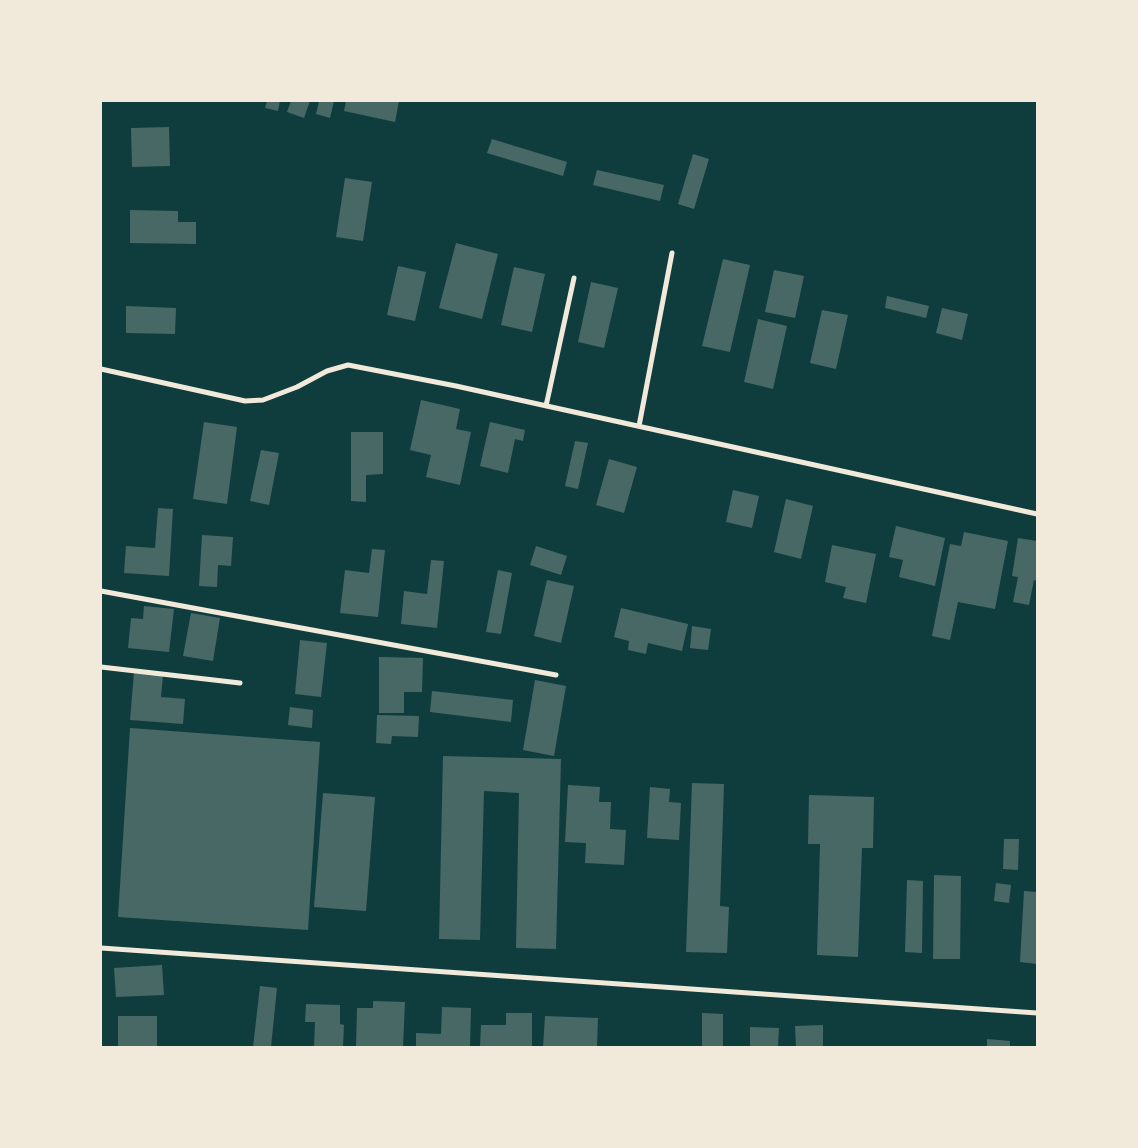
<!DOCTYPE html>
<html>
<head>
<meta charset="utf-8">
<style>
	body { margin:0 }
	#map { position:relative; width:1138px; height:1148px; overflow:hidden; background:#0f3d3e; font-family:"Source Sans 3",sans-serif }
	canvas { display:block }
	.frame { position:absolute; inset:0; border:102px solid #f1e9da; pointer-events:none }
</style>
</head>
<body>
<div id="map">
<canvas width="1138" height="1148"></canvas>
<div class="frame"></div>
</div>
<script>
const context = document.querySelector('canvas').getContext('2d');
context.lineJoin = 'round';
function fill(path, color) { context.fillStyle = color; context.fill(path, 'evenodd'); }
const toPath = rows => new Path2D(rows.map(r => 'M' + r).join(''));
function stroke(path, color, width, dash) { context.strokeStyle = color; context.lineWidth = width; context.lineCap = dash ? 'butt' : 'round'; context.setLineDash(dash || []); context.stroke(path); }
fill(toPath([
	[267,101,280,101,278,111,265,108],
	[291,101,310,101,304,118,287,112],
	[319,101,334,101,330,118,316,114],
	[346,101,399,101,395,122,344,111],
	[169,127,170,166,132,167,131,128],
	[492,139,567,162,563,176,487,153],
	[693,154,709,159,694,209,678,204],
	[597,170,664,185,660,201,593,185],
	[345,178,372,182,363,241,336,237],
	[130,210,178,211,178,222,196,222,196,244,130,243],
	[456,243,498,254,482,319,439,308],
	[723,259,750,265,730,352,702,346],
	[398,266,426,272,415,321,387,315],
	[514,267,545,274,532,332,501,325],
	[774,270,804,276,795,318,765,312],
	[591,282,618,288,604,348,578,342],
	[887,296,929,306,926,318,885,308],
	[126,306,176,308,175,334,126,333],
	[942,308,968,314,962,340,936,333],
	[822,310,848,315,836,369,810,363],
	[758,319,787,326,773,389,744,382],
	[421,400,460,409,456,429,471,432,460,485,426,477,431,455,410,450],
	[204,422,237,427,227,504,193,499],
	[490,422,525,430,523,441,515,439,508,473,480,466],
	[351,432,383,432,383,474,366,475,366,502,351,501],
	[575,441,588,443,578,489,565,486],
	[261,450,279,453,269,505,250,501],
	[609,459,637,467,624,513,596,505],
	[733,490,759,496,752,528,726,522],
	[786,499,813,506,801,559,774,552],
	[158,508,173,509,169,576,124,573,126,546,155,548],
	[896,526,945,538,935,586,899,577,903,560,889,557],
	[964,532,1008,541,995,609,958,602,950,640,932,636,950,544,961,546],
	[202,535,233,537,231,566,218,565,217,587,199,586],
	[1018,538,1037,541,1037,581,1034,580,1029,605,1013,602,1018,577,1012,576],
	[832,545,876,554,866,603,843,598,846,587,825,582],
	[536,546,567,556,561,575,530,565],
	[372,549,385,550,378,617,340,613,345,570,369,573],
	[431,560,444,561,437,628,401,624,404,591,427,594],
	[498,570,512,573,501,634,486,632],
	[547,580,574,586,561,643,534,636],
	[144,606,174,609,169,652,128,648,131,618,143,619],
	[621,608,688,624,682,651,648,643,646,654,628,650,629,641,614,637],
	[191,613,220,618,213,661,183,656],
	[692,626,711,629,708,650,690,648],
	[300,640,327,643,321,697,295,694],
	[379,657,423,658,422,692,404,692,404,713,379,713],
	[134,672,163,675,161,697,185,699,183,724,130,720],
	[535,680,566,686,554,756,523,750],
	[432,691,513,700,511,722,430,712],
	[290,707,313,710,312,728,288,725],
	[377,715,419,716,418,737,392,736,391,744,376,743],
	[130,728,320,742,308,930,118,917],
	[443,756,561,759,556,949,516,948,519,793,484,791,480,940,439,939],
	[692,783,724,784,720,906,729,907,727,953,686,952],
	[568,785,600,787,599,802,611,802,610,829,626,830,624,865,585,863,586,843,565,842],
	[650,787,670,789,669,802,681,803,679,840,647,838],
	[323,793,375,797,366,911,314,907],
	[809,795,874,797,873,848,862,848,858,957,817,955,820,844,808,844],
	[1004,839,1019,839,1018,870,1003,869],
	[934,875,961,876,960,959,933,959],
	[907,880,923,881,922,953,905,952],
	[996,883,1011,885,1009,903,994,901],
	[1024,891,1037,892,1037,964,1020,962],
	[162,965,164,995,116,997,114,968],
	[260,986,277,988,271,1047,253,1047],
	[373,1001,405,1002,403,1047,356,1047,357,1008,373,1008],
	[306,1004,340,1005,340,1024,344,1025,343,1047,314,1047,315,1022,305,1022],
	[442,1007,471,1008,470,1047,416,1047,416,1033,441,1034],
	[506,1013,532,1013,532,1047,480,1047,481,1025,506,1025],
	[702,1013,723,1014,723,1047,702,1047],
	[118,1016,157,1016,157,1046,118,1046],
	[545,1016,598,1018,597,1047,543,1047],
	[823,1025,823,1047,796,1047,795,1026],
	[750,1027,779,1028,778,1047,750,1047],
	[987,1039,1010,1041,1010,1047,987,1047]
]), '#486865');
stroke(toPath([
	[101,369,245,401,263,400,297,387,327,371,348,365,456,386,1037,514],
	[546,406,574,278],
	[639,426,672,253],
	[101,591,556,675],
	[101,667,240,683],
	[101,948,1037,1013]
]), '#f1e9da', 5);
</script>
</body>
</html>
